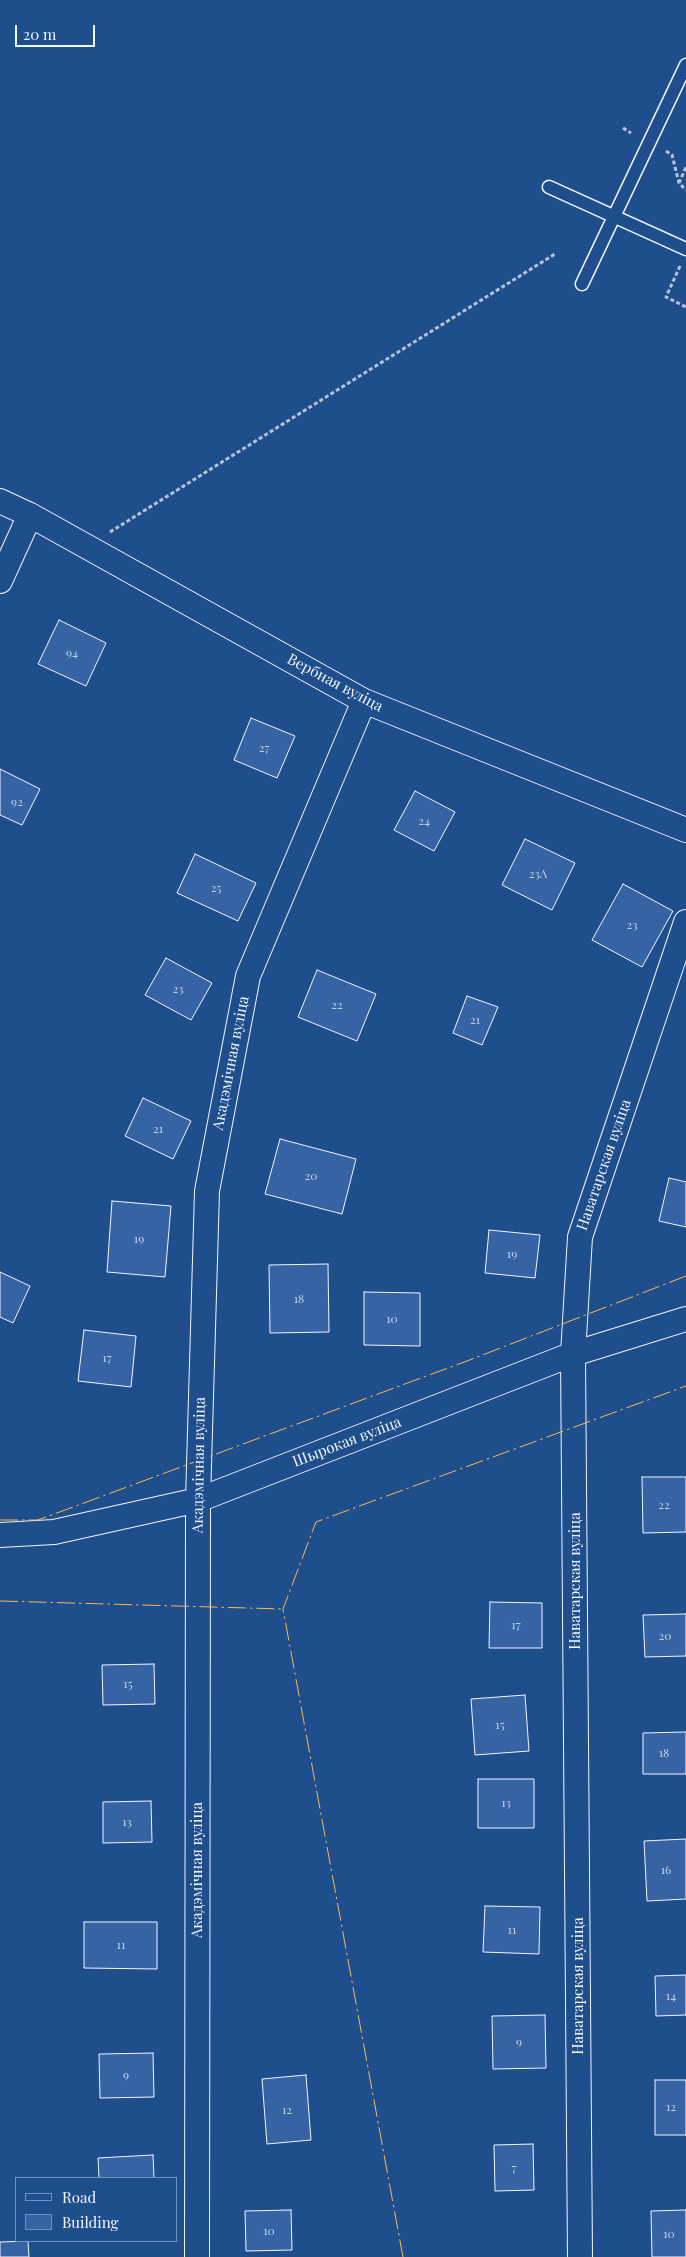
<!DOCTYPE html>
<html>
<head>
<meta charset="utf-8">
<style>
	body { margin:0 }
	#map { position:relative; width:686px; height:2257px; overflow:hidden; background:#1f4e8c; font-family:"Playfair Display",serif }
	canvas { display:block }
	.legend { position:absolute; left:15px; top:2177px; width:162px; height:65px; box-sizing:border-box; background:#1f4e8c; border:1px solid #7391ba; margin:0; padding:6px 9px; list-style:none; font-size:15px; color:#f2f6ff }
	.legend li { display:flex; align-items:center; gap:10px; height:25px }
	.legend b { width:25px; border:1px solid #7391ba }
	.scale { position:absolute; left:15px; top:25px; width:80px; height:22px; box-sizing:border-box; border:2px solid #f2f6ff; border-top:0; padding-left:6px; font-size:15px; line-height:18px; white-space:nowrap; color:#f2f6ff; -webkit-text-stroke:4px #1f4e8c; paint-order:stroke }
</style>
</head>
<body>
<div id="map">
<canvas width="686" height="2257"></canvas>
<ul class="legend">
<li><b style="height:6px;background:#1f4e8c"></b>Road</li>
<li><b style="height:14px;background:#3563a3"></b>Building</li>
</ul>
<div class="scale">20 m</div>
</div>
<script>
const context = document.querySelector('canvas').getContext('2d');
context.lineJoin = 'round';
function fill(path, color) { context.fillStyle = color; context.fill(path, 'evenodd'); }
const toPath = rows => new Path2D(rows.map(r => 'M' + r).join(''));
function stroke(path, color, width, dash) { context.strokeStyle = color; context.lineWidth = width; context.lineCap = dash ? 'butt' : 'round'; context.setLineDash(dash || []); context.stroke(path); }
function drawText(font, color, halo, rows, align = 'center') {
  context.font = font + ' "Playfair Display",serif'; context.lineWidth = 4; context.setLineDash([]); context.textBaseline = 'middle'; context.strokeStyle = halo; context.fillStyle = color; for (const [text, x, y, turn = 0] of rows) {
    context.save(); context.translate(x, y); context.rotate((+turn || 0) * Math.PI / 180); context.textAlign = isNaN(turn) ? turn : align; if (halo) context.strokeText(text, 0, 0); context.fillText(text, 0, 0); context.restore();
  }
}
const building = toPath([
	[59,620,106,643,86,686,38,664,59,620],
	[251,718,295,736,277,778,234,760,251,718],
	[0,769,40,789,22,825,0,815,0,769],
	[415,791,455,812,434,851,394,830,415,791],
	[525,839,575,863,552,910,502,885,525,839],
	[195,854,256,883,238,921,177,893,195,854],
	[623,884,673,911,642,967,592,940,623,884],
	[166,958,212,983,191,1020,145,995,166,958],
	[317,970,376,994,357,1041,298,1017,317,970],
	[467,996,498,1007,482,1045,453,1033,467,996],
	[143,1098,191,1121,173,1159,125,1136,143,1098],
	[280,1139,356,1159,342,1214,265,1194,280,1139],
	[669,1178,686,1182,686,1227,659,1221,669,1178],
	[112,1201,171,1206,165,1277,107,1272,112,1201],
	[489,1230,540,1235,535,1278,485,1273,489,1230],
	[328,1264,329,1332,270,1333,269,1265,328,1264],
	[0,1272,30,1286,13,1323,0,1317,0,1272],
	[364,1292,420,1293,420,1346,364,1345,364,1292],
	[84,1330,136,1336,131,1387,78,1381,84,1330],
	[642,1477,686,1477,686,1532,643,1533,642,1477],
	[490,1602,542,1603,542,1648,489,1648,490,1602],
	[686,1614,686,1656,645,1657,643,1615,686,1614],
	[154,1664,155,1704,103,1705,102,1665,154,1664],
	[525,1695,529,1751,475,1755,471,1699,525,1695],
	[686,1732,686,1774,643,1774,643,1733,686,1732],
	[478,1779,534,1779,534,1828,478,1828,478,1779],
	[151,1801,152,1842,103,1843,103,1802,151,1801],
	[686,1839,686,1899,647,1901,644,1841,686,1839],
	[485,1906,540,1907,539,1954,483,1952,485,1906],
	[84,1922,157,1922,157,1969,84,1968,84,1922],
	[686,1975,686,2015,656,2016,655,1976,686,1975],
	[545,2015,546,2068,493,2069,492,2016,545,2015],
	[153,2053,154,2097,100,2098,99,2054,153,2053],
	[306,2075,311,2140,267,2144,262,2079,306,2075],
	[655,2080,686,2080,686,2135,655,2135,655,2080],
	[533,2144,534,2190,495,2191,494,2145,533,2144],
	[153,2155,154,2178,99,2178,98,2158,153,2155],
	[291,2210,292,2250,246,2251,245,2211,291,2210],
	[686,2210,686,2257,652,2257,651,2211,686,2210],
	[28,2241,29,2257,0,2257,0,2242,28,2241]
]);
fill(building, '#3563a3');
stroke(building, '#f2f6ff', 1);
const service = toPath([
	[549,187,686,249],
	[582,284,686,65]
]);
const minor = toPath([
	[0,501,30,515,364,701,686,830],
	[0,581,30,515],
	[0,1535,54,1532,198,1500,573,1354,686,1319],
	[197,2257,198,1500,207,1191,248,976,364,701],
	[580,2257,573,1354,580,1237,686,922]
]);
stroke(service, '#f2f6ff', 15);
stroke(minor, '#f2f6ff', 26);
stroke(toPath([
	[623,128,631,133],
	[666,151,672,155,679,183,686,190],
	[679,183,686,167],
	[680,266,666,297,686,307],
	[110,532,555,254]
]), '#b3c4dc', 3, [4, 2.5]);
stroke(service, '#1f4e8c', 12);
stroke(minor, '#1f4e8c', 24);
stroke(toPath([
	[0,1520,38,1520,467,1361,686,1276],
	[0,1601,283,1609],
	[403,2257,283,1609,316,1522,686,1386]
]), '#ffb74d', 1, [18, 4, 2.5, 4]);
drawText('12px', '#c3d1e8', null, [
	["94",72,653],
	["27",264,748],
	["92",17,802],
	["24",424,821],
	["23А",538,874],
	["25",216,888],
	["23",632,925],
	["23",178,989],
	["22",337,1005],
	["21",475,1020],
	["21",158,1129],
	["20",311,1176],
	["19",139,1239],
	["19",512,1254],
	["18",299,1299],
	["10",392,1319],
	["17",107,1358],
	["22",664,1505],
	["17",516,1625],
	["20",665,1636],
	["15",128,1684],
	["15",500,1725],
	["18",664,1753],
	["13",506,1803],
	["13",127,1822],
	["16",666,1870],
	["11",512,1930],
	["11",121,1945],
	["14",671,1996],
	["9",519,2042],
	["9",126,2075],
	["12",671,2107],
	["12",287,2110],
	["7",514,2168],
	["10",269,2231],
	["10",669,2234]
]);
drawText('15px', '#f2f6ff', '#1f4e8c', [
	["Вербная вуліца",335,683,28],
	["Акадэмічная вуліца",231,1063,-79],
	["Наватарская вуліца",604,1165,-71],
	["Шырокая вуліца",347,1442,-21],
	["Акадэмічная вуліца",199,1465,-89],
	["Наватарская вуліца",575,1581,-90],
	["Акадэмічная вуліца",197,1870,-90],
	["Наватарская вуліца",578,1986,-90]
]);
</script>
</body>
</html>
